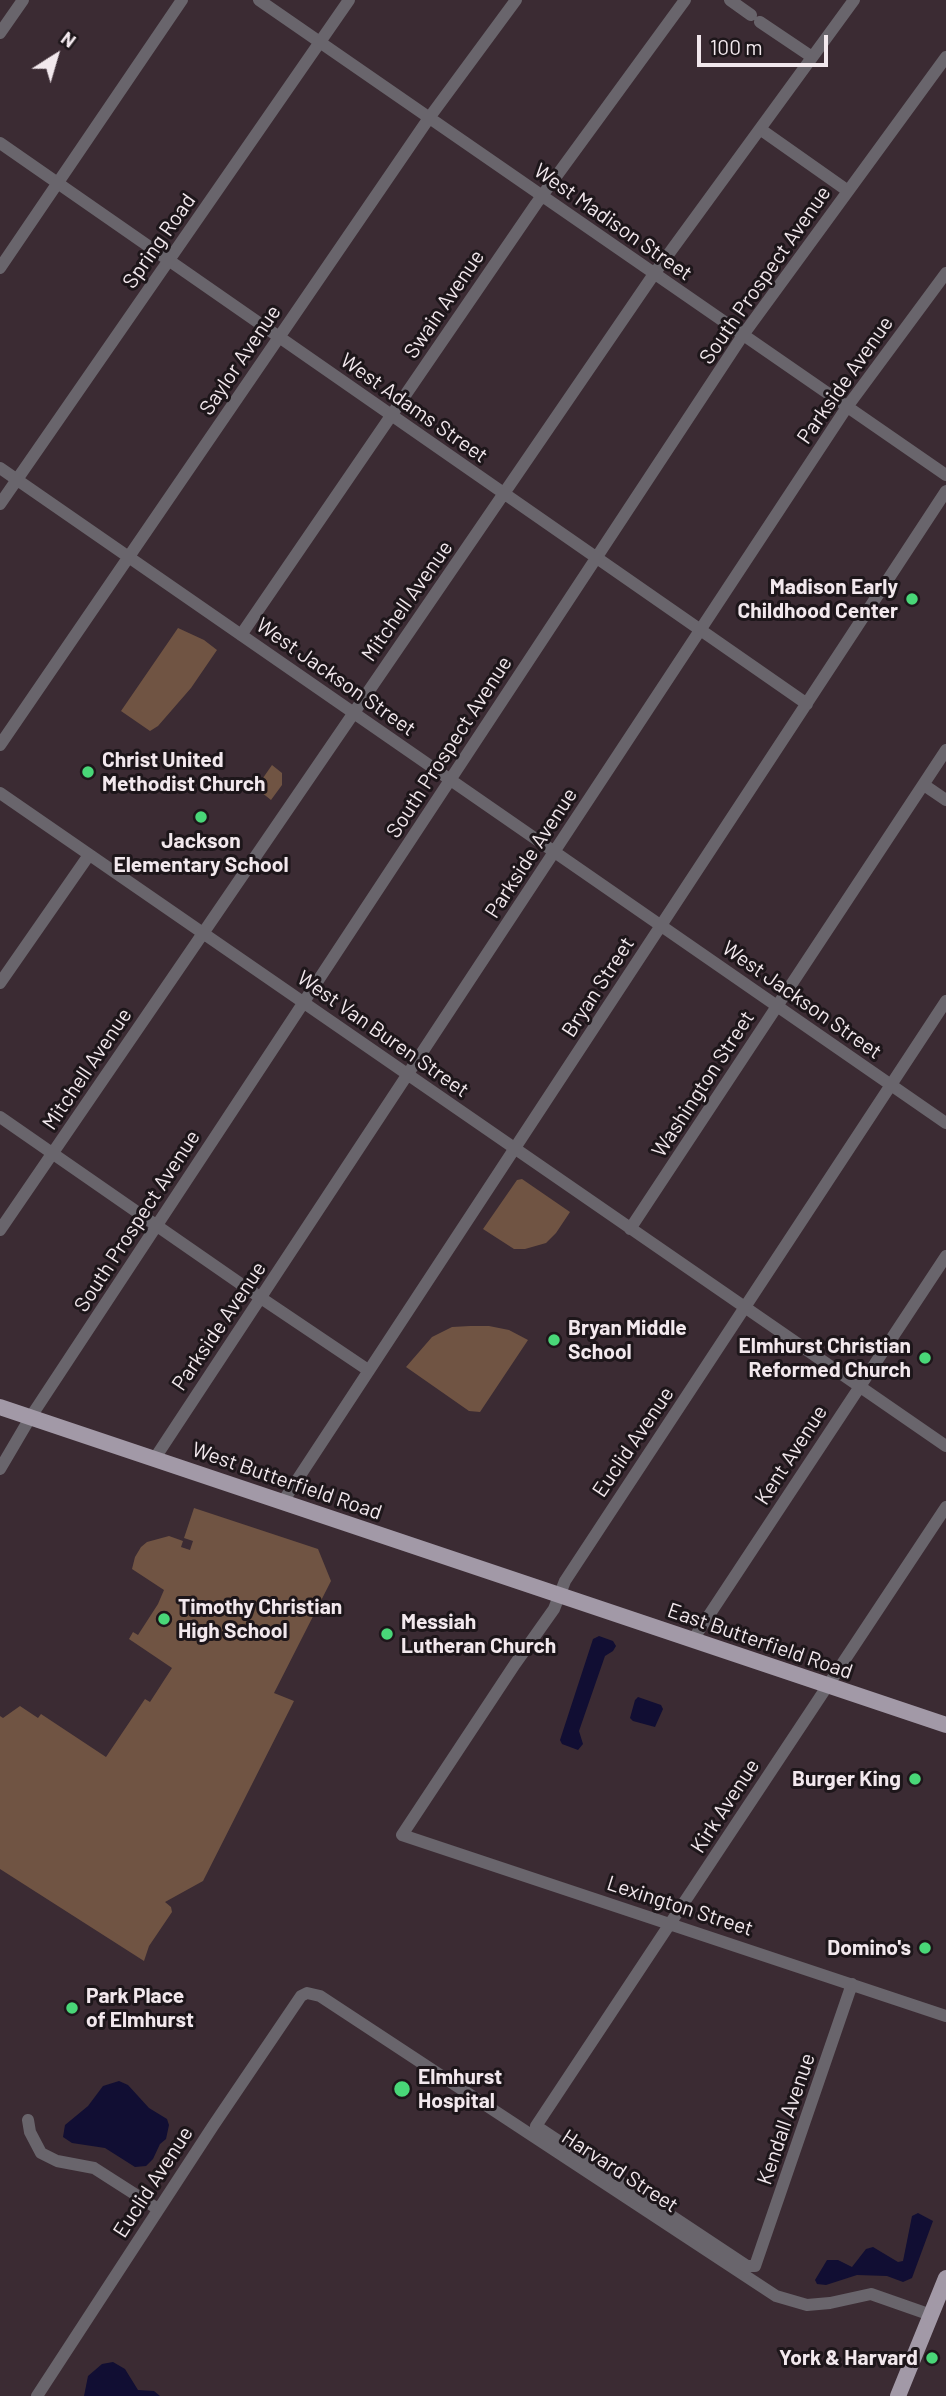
<!DOCTYPE html>
<html>
<head>
<meta charset="utf-8">
<style>
	body { margin:0 }
	#map { position:relative; width:946px; height:2396px; overflow:hidden; background:#3b2b33; font-family:Barlow,sans-serif }
	canvas { display:block }
	.north { position:absolute; left:21px; top:21px; width:70px; height:70px; -webkit-text-stroke:5px #1d161a; paint-order:stroke; rotate:37deg; font-size:19px; font-weight:700; line-height:28px; text-align:center; color:#f2e8ed }
	.north::after { content:''; display:block; margin:auto; width:24px; height:32px; background:#f2e8ed; clip-path:polygon(50% 0,100% 100%,50% 72%,0 100%) }
	.scale { position:absolute; left:697px; top:35px; width:131px; height:32px; box-sizing:border-box; border:4px solid #f2e8ed; border-top:0; padding-left:9px; font-size:21px; line-height:24px; white-space:nowrap; color:#f2e8ed; -webkit-text-stroke:5px #1d161a; paint-order:stroke }
</style>
</head>
<body>
<div id="map">
<canvas width="946" height="2396"></canvas>
<div class="north">N</div>
<div class="scale">100 m</div>
</div>
<script>
const context = document.querySelector('canvas').getContext('2d');
context.lineJoin = 'round';
function fill(path, color) { context.fillStyle = color; context.fill(path, 'evenodd'); }
const toPath = rows => new Path2D(rows.map(r => 'M' + r).join(''));
function stroke(path, color, width, dash) { context.strokeStyle = color; context.lineWidth = width; context.lineCap = dash ? 'butt' : 'round'; context.setLineDash(dash || []); context.stroke(path); }
function drawText(font, color, halo, rows, align = 'center') {
  context.font = font + ' Barlow,sans-serif'; context.lineWidth = 6; context.setLineDash([]); context.textBaseline = 'middle'; context.strokeStyle = halo; context.fillStyle = color; for (const [text, x, y, turn = 0] of rows) {
    context.save(); context.translate(x, y); context.rotate((+turn || 0) * Math.PI / 180); context.textAlign = isNaN(turn) ? turn : align; if (halo) context.strokeText(text, 0, 0); context.fillText(text, 0, 0); context.restore();
  }
}
fill(toPath([
	[178,628,204,640,217,650,191,688,158,726,150,731,121,711],
	[272,765,282,773,282,785,271,800,256,788],
	[522,1179,570,1212,556,1233,546,1243,525,1249,514,1249,483,1229,517,1180],
	[470,1326,489,1326,509,1330,528,1340,480,1412,469,1411,406,1367,432,1337,452,1327],
	[194,1508,318,1549,331,1581,274,1693,294,1701,203,1881,165,1902,171,1907,172,1912,149,1946,144,1961,0,1869,0,1716,3,1718,20,1706,38,1718,41,1714,106,1757,145,1699,150,1702,172,1668,129,1639,133,1632,138,1635,158,1604,164,1590,132,1569,135,1557,141,1547,147,1542,169,1536,183,1541,181,1547,190,1550,193,1541,184,1538]
]), '#705443');
fill(toPath([
	[599,1636,613,1641,616,1646,613,1651,605,1656,579,1731,583,1744,578,1750,562,1744,560,1740,593,1639],
	[638,1697,661,1705,663,1709,655,1727,633,1721,630,1718,635,1700],
	[119,2081,128,2085,149,2108,167,2119,169,2125,166,2139,160,2144,153,2159,146,2166,135,2167,105,2148,72,2143,63,2137,65,2125,88,2106,103,2086],
	[918,2213,933,2221,912,2278,903,2282,887,2276,857,2275,826,2285,817,2284,815,2280,827,2260,838,2260,852,2267,866,2249,873,2247,898,2262,903,2261,912,2216],
	[113,2362,125,2369,138,2390,154,2391,160,2396,84,2396,88,2376,102,2364]
]), '#110e33');
stroke(toPath([
	[259,0,946,475],
	[730,0,751,15],
	[760,22,812,57],
	[0,33,23,0],
	[760,129,848,191],
	[0,143,807,704],
	[0,268,182,0],
	[0,468,946,1123],
	[0,504,349,0],
	[241,635,536,204,685,0],
	[0,745,429,118,516,0],
	[924,785,946,800],
	[0,793,946,1446],
	[0,983,89,855],
	[946,1001,565,1581,554,1609,515,1664,402,1835,946,2016],
	[0,1117,261,1298,368,1370],
	[630,1229,946,750],
	[0,1230,654,274,854,0],
	[155,1458,847,407,946,273],
	[0,1469,30,1418,743,335,946,57],
	[282,1503,946,491],
	[692,1641,946,1256],
	[852,1984,755,2266,747,2266,536,2126,946,1507],
	[28,2120,30,2132,41,2153,57,2161,94,2168,158,2209],
	[37,2396,213,2126,301,1996,307,1993,320,1996,776,2296,807,2305,830,2303,871,2294,931,2315]
]), '#69656c', 12);
stroke(toPath([
	[0,1407,946,1725],
	[898,2396,946,2278]
]), '#a299a7', 16);
for (const [x, y, r, color] of [
	[912,599,7,"#49d778"],
	[88,772,7,"#49d778"],
	[201,817,7,"#49d778"],
	[554,1340,7,"#49d778"],
	[925,1358,7,"#49d778"],
	[164,1619,7,"#49d778"],
	[387,1634,7,"#49d778"],
	[915,1779,7,"#49d778"],
	[925,1948,7,"#49d778"],
	[72,2008,7,"#49d778"],
	[402,2089,9,"#49d778"],
	[932,2358,7,"#49d778"]
]) { const dot = new Path2D(); dot.arc(x, y, r, 0, 2 * Math.PI); context.fillStyle = color; context.fill(dot); stroke(dot, '#1d161a', 2.5); }
drawText('21px', '#f2e8ed', '#1d161a', [
	["West Madison Street",613,222,35],
	["Spring Road",159,241,-55],
	["South Prospect Avenue",765,275,-55],
	["Swain Avenue",444,304,-56],
	["Saylor Avenue",240,360,-56],
	["Parkside Avenue",845,380,-55],
	["West Adams Street",414,408,35],
	["Mitchell Avenue",407,601,-55],
	["West Jackson Street",336,677,35],
	["South Prospect Avenue",449,747,-57],
	["Parkside Avenue",531,853,-57],
	["Bryan Street",598,987,-57],
	["West Jackson Street",802,1000,35],
	["West Van Buren Street",383,1034,35],
	["Mitchell Avenue",87,1069,-56],
	["Washington Street",703,1084,-57],
	["South Prospect Avenue",137,1221,-57],
	["Parkside Avenue",219,1326,-56],
	["Euclid Avenue",633,1442,-56],
	["Kent Avenue",791,1455,-57],
	["West Butterfield Road",287,1481,19],
	["East Butterfield Road",760,1641,19],
	["Kirk Avenue",725,1806,-57],
	["Lexington Street",680,1906,18],
	["Kendall Avenue",786,2119,-71],
	["Harvard Street",620,2171,33],
	["Euclid Avenue",153,2182,-57]
]);
drawText('bold 21px', '#f2e8ed', '#1d161a', [
	["Madison Early",898,587,"right"],
	["Childhood Center",898,611,"right"],
	["Christ United",102,760],
	["Methodist Church",102,784],
	["Jackson",201,841,"center"],
	["Elementary School",201,865,"center"],
	["Bryan Middle",568,1328],
	["School",568,1352],
	["Elmhurst Christian",911,1346,"right"],
	["Reformed Church",911,1370,"right"],
	["Timothy Christian",178,1607],
	["High School",178,1631],
	["Messiah",401,1622],
	["Lutheran Church",401,1646],
	["Burger King",901,1779,"right"],
	["Domino's",911,1948,"right"],
	["Park Place",86,1996],
	["of Elmhurst",86,2020],
	["Elmhurst",418,2077],
	["Hospital",418,2101],
	["York & Harvard",918,2358,"right"]
], 'left');
</script>
</body>
</html>
